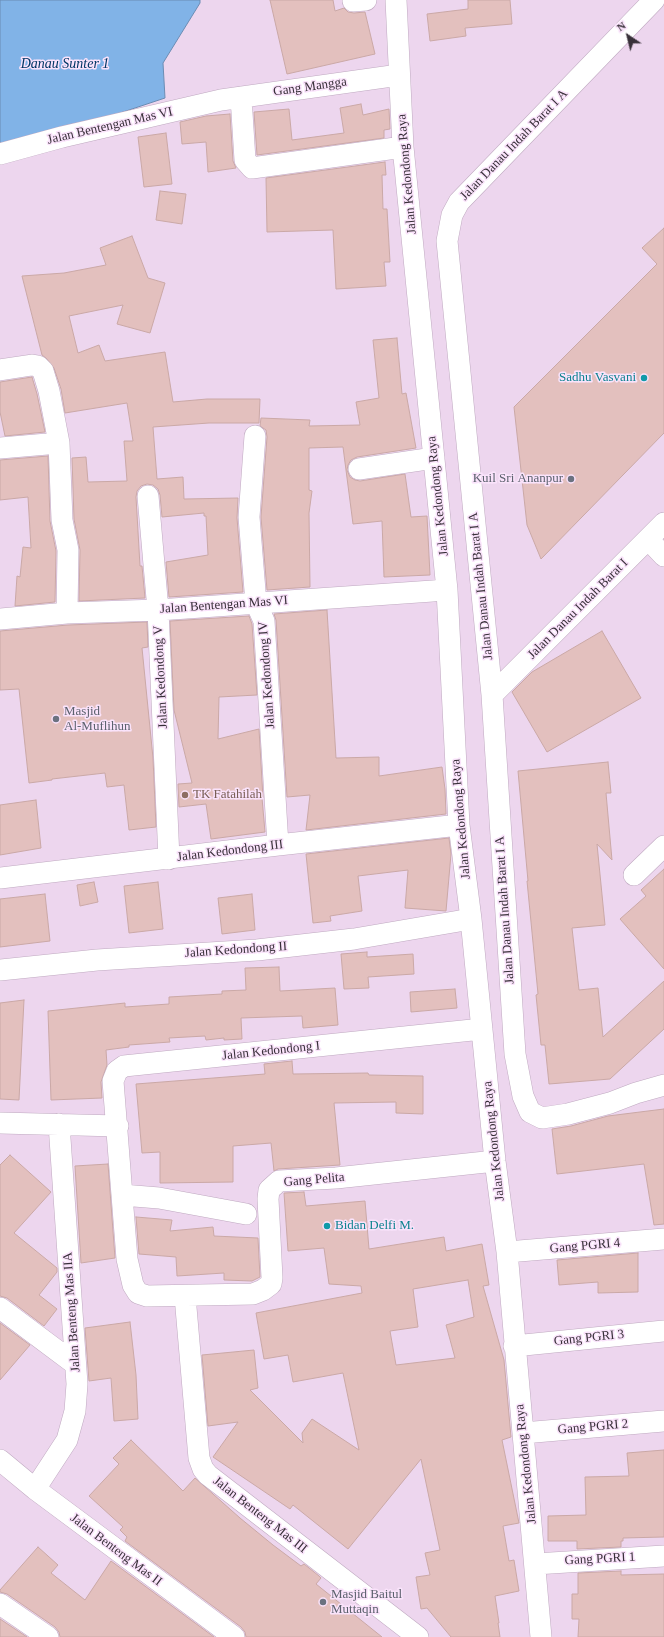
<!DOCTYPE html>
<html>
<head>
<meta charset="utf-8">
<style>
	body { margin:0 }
	#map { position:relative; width:664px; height:1637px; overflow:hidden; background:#edd6ee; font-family:Georgia,serif }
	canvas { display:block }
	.north { position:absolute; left:608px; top:16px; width:40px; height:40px; -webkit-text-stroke:3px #fae3fb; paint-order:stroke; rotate:325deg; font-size:11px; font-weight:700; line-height:16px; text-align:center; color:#383039 }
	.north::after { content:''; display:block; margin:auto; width:14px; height:18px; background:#383039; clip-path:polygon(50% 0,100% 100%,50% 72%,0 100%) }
</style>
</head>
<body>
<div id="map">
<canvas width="664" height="1637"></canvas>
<div class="north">N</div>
</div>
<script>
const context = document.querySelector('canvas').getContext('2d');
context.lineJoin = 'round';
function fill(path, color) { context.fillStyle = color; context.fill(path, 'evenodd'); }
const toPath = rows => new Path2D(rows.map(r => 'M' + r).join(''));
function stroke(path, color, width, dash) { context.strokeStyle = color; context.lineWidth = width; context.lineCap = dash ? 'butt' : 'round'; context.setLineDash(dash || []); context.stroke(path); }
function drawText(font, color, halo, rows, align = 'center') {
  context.font = font + ' Georgia,serif'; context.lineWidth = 3; context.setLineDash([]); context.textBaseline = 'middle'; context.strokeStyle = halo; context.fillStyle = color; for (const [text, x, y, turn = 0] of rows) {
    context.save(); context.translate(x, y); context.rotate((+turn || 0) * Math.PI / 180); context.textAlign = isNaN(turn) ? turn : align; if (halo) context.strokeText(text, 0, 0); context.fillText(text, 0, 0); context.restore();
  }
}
const water = toPath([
	[0,0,200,0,200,3,163,63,165,98,0,153,0,0]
]);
fill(water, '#81b3e7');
stroke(water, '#6b8cb3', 1);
const building = toPath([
	[270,0,333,0,335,11,344,8,348,12,354,13,365,12,375,54,287,74,270,0],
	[468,0,510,0,512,24,465,28,466,36,430,41,427,14,468,9,468,0],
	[361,104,363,115,389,109,390,129,384,130,384,138,257,155,254,112,289,109,292,140,344,133,340,108,361,104],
	[230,114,233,161,236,168,208,172,206,142,182,144,180,122,206,116,230,114],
	[166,133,172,184,144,187,138,137,166,133],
	[385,162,386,175,382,175,383,209,387,209,390,262,384,262,386,286,336,289,333,230,267,232,266,178,385,162],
	[160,191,186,194,182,224,156,220,160,191],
	[664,228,664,433,541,559,527,525,514,407,657,264,642,248,664,228],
	[132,236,148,278,165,283,150,333,117,324,123,305,69,316,78,353,99,345,105,361,165,352,173,402,207,399,260,399,259,423,209,423,153,427,157,479,183,477,184,499,238,498,237,518,243,592,169,597,166,562,208,555,206,516,204,516,204,513,162,517,160,495,158,489,153,485,147,484,141,486,137,491,136,497,140,566,142,566,145,598,79,601,80,550,74,519,72,458,86,457,88,482,127,481,124,441,133,441,127,403,65,413,61,389,54,368,46,358,42,355,22,276,64,273,106,265,100,248,132,236],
	[397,338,402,394,406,393,416,448,357,457,351,460,348,465,347,470,350,477,355,480,360,481,405,474,411,517,427,516,430,575,384,577,382,521,353,524,343,447,309,448,309,490,312,491,309,513,310,587,267,590,261,517,267,437,266,430,260,426,261,418,310,420,309,426,360,425,356,402,379,398,373,340,397,338],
	[32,377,37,394,45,432,5,436,0,412,0,382,32,377],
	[48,456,50,521,56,551,55,602,15,606,17,576,20,577,23,547,31,548,28,497,0,500,0,460,48,456],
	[327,610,336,758,379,757,379,776,442,767,445,789,446,814,306,830,310,795,287,797,276,620,274,614,327,610],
	[249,616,252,624,257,695,219,697,218,739,259,729,263,798,262,798,265,832,211,839,206,804,179,807,178,784,192,783,174,710,170,621,249,616],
	[147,622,148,647,142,648,153,758,156,827,129,830,124,785,107,787,105,773,52,779,52,780,29,783,19,689,0,690,0,631,68,625,147,622],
	[602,631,641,698,547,752,512,692,532,672,602,631],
	[608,762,611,793,606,793,612,860,597,844,605,925,572,928,579,990,598,988,603,1037,664,981,664,1029,610,1079,549,1084,545,1045,541,1045,536,995,538,994,527,881,528,881,518,771,608,762],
	[36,800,41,848,0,855,0,805,36,800],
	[449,838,451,854,446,911,405,908,408,870,358,876,362,911,330,916,331,921,313,923,306,854,449,838],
	[664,869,664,969,620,919,646,896,641,890,664,869],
	[94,882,98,902,80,906,77,885,94,882],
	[158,882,163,929,129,933,124,886,158,882],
	[45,894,50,941,0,947,0,899,45,894],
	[252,894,255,930,222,934,218,898,252,894],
	[367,952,367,957,413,954,414,974,368,977,369,988,344,989,341,954,367,952],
	[279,967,280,991,335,988,338,1025,303,1028,302,1016,241,1018,242,1039,224,1040,224,1038,206,1040,205,1036,169,1038,170,1042,129,1045,129,1047,106,1050,107,1065,101,1082,102,1098,51,1100,48,1011,125,1003,125,1007,169,1004,169,997,222,994,222,991,246,990,245,968,279,967],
	[455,989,457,1008,411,1012,410,992,455,989],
	[24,1000,19,1100,0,1099,0,1003,24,1000],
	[292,1061,293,1074,368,1073,369,1075,423,1076,423,1114,396,1113,396,1102,334,1103,340,1165,278,1169,274,1171,271,1143,233,1146,233,1182,160,1183,160,1152,142,1153,136,1084,265,1074,264,1064,292,1061],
	[664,1109,664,1224,654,1225,644,1164,557,1174,552,1129,571,1126,608,1116,664,1109],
	[10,1155,51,1192,14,1233,57,1268,57,1272,39,1295,57,1309,44,1326,7,1298,0,1296,0,1165,10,1155],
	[108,1164,115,1258,81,1263,75,1166,108,1164],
	[304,1192,306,1206,365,1201,369,1249,444,1237,446,1251,482,1244,489,1285,483,1286,504,1360,511,1437,502,1440,519,1523,503,1526,509,1561,514,1560,519,1591,495,1596,499,1623,498,1623,500,1637,451,1637,427,1608,421,1609,416,1577,430,1575,425,1553,440,1550,421,1459,348,1549,293,1505,290,1509,213,1457,238,1422,208,1426,202,1355,254,1350,258,1388,250,1390,303,1443,302,1433,312,1419,359,1450,343,1373,293,1382,288,1355,264,1359,256,1313,362,1293,361,1286,329,1284,324,1248,288,1251,284,1193,304,1192],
	[468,1280,474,1317,446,1325,455,1358,396,1365,390,1331,418,1327,413,1289,468,1280],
	[136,1217,172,1220,170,1231,213,1227,214,1236,258,1238,260,1277,252,1281,224,1280,224,1273,177,1276,176,1257,139,1254,136,1217],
	[638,1253,638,1292,598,1293,598,1282,559,1285,557,1260,638,1253],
	[130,1322,136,1375,138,1419,114,1421,111,1378,89,1381,85,1328,130,1322],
	[0,1323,30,1345,0,1380,0,1323],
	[131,1440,183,1491,195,1478,240,1518,273,1545,301,1566,304,1564,319,1576,321,1578,316,1584,382,1637,246,1637,245,1632,241,1627,125,1541,127,1537,120,1530,123,1527,89,1496,119,1464,113,1458,131,1440],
	[664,1450,664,1537,623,1538,623,1541,621,1541,621,1547,577,1549,577,1541,548,1541,548,1516,586,1515,585,1477,629,1476,627,1453,664,1450],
	[38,1547,58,1565,51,1573,85,1600,111,1561,214,1637,60,1637,59,1632,55,1627,7,1594,0,1592,0,1590,38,1547],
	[621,1571,621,1575,664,1574,664,1637,578,1637,579,1619,572,1619,572,1594,578,1594,578,1573,621,1571],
	[0,1619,27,1637,0,1637,0,1619]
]);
fill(building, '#e3c0be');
stroke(building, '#caa8a6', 1);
const minor = toPath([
	[396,0,403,147,447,590,459,825,471,919,495,1161,507,1252,541,1637],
	[654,0,459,202,452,215,447,241,492,695,515,1054,523,1096,530,1112,542,1118,568,1114,610,1103,636,1093,664,1085],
	[353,1,366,0],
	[241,97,245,160,252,168,403,147],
	[0,154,62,137,221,100,399,75],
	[0,370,32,365,38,366,43,371,49,391,59,443,62,520,68,550,67,613],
	[255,436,249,517,256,603,264,621,278,845],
	[0,448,59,443],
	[359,469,434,458],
	[148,496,158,610,169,859],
	[648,539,664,556],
	[0,619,67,613,158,610,447,590],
	[492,695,664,523],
	[634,875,664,846],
	[0,878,278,845,459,825],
	[0,970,97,960,257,950,354,939,471,919],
	[482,1029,124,1066,117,1071,113,1081,127,1259,133,1285,138,1293,147,1296,253,1294,263,1290,271,1284,272,1278,268,1199,269,1190,279,1181,336,1178,495,1161],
	[0,1123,118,1126],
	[122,1195,159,1198,246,1214],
	[507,1252,664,1239],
	[185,1296,199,1458,203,1469,208,1475,418,1637],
	[0,1308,75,1364],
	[514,1346,664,1331],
	[523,1433,664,1421],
	[0,1460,35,1489,234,1637],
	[35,1489,67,1440,75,1411,77,1384,59,1124],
	[535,1564,664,1556],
	[0,1604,48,1637]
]);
stroke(minor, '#bfa9c0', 22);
stroke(minor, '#fff', 21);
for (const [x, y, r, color] of [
	[644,378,4,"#0f9aa8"],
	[571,479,4,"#6b7280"],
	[56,719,4,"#6b7280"],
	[185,795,4,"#8d6e63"],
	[327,1226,4,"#0f9aa8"],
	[323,1602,4,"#6b7280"]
]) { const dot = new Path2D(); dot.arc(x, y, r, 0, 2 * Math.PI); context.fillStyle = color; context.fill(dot); stroke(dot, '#fae3fb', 1.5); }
drawText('13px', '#383039', '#fae3fb', [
	["Gang Mangga",310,87,-8],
	["Jalan Bentengan Mas VI",110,126,-13],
	["Jalan Danau Indah Barat I A",514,145,-46],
	["Jalan Kedondong Raya",407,174,-95],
	["Jalan Kedondong Raya",438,496,-96],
	["Jalan Danau Indah Barat I A",481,586,-96],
	["Jalan Bentengan Mas VI",224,605,-4],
	["Jalan Danau Indah Barat I",578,609,-45],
	["Jalan Kedondong IV",267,675,-94],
	["Jalan Kedondong V",161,677,-93],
	["Jalan Kedondong Raya",461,819,-95],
	["Jalan Kedondong III",230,851,-7],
	["Jalan Danau Indah Barat I A",505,910,-94],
	["Jalan Kedondong II",236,950,-4],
	["Jalan Kedondong I",271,1051,-6],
	["Jalan Kedondong Raya",494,1141,-96],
	["Gang Pelita",314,1180,-5],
	["Gang PGRI 4",585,1246,-5],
	["Jalan Benteng Mas IIA",72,1312,-94],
	["Gang PGRI 3",589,1338,-6],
	["Gang PGRI 2",593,1427,-5],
	["Jalan Kedondong Raya",526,1464,-96],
	["Jalan Benteng Mas III",260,1515,38],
	["Jalan Benteng Mas II",116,1550,37],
	["Gang PGRI 1",600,1559,-3]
]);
drawText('13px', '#0d838f', '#fae3fb', [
	["Sadhu Vasvani",636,378],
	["Bidan Delfi M.",335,1226,"left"]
], 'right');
drawText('13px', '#5b616d', '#fae3fb', [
	["Kuil Sri Ananpur",563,479,"right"],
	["Masjid",64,712],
	["Al-Muflihun",64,727],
	["Masjid Baitul",331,1595],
	["Muttaqin",331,1610]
], 'left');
drawText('13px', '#785e54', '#fae3fb', [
	["TK Fatahilah",193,795]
], 'left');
drawText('italic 14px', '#003665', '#fae3fb', [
	["Danau Sunter 1",65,64]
]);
</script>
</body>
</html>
